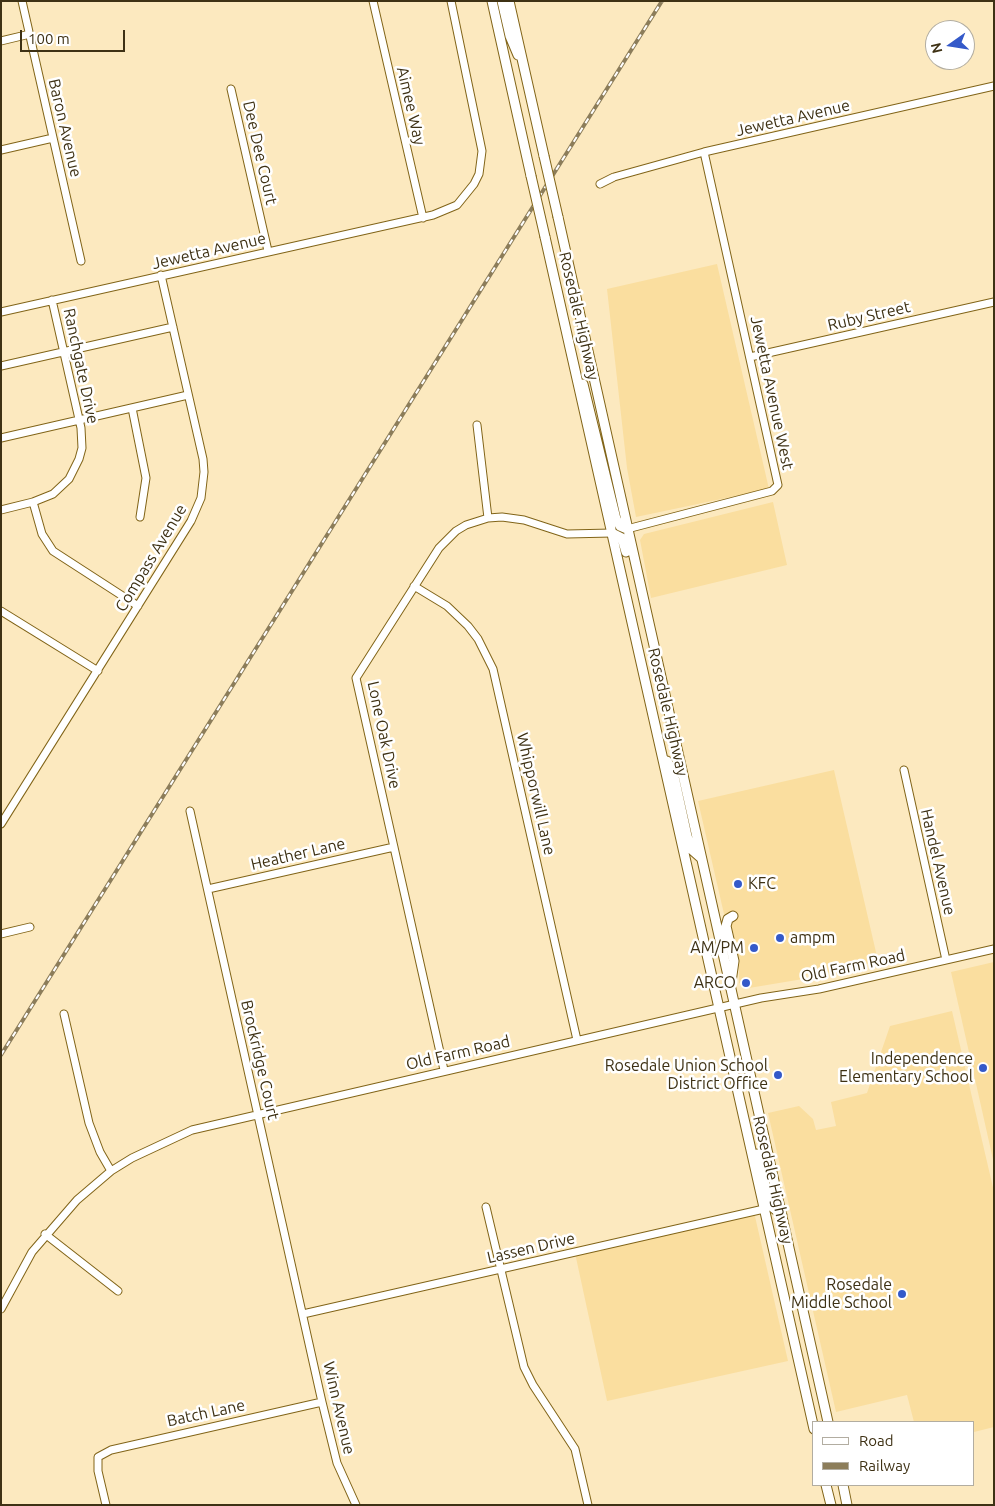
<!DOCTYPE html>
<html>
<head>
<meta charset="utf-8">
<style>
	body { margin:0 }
	#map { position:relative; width:995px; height:1506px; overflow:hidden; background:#fce9bf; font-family:Ubuntu,sans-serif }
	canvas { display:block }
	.frame { position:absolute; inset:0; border:2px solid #3e3114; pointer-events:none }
	.legend { position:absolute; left:812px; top:1421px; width:162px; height:65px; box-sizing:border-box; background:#fff; border:1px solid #b2ada1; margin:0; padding:6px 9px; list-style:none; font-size:15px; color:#3e3114 }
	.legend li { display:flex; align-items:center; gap:10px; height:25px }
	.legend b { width:25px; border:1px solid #b2ada1 }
	.north { position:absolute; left:925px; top:20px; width:50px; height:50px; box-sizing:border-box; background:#fff; border:1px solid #b2ada1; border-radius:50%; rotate:257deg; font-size:14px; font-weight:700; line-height:20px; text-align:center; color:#3e3114 }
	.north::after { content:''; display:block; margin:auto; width:18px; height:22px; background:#3459c9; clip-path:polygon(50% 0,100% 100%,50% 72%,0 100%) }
	.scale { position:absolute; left:20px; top:30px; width:105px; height:22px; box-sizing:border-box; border:2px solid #3e3114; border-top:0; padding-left:6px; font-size:15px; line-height:18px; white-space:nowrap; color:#3e3114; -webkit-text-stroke:4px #fff; paint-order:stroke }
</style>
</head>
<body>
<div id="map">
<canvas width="995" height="1506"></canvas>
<div class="frame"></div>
<ul class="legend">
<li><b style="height:6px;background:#fff"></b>Road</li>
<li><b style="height:6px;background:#8c7d5a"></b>Railway</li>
</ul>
<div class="north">N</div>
<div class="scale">100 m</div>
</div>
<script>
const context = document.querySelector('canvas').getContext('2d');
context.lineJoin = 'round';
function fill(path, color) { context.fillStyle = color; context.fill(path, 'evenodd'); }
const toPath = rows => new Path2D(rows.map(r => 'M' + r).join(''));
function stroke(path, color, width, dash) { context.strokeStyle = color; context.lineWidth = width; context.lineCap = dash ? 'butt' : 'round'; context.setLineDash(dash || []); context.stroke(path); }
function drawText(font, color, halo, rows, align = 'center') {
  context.font = font + ' Ubuntu,sans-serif'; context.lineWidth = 5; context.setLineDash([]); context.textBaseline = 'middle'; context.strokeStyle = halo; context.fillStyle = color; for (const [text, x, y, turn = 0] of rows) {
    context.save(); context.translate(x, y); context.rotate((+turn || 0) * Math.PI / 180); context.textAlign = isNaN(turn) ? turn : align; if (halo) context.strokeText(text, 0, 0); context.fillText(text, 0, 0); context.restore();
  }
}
fill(toPath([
	[717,264,769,489,636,517,627,468,607,289],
	[773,502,787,565,651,598,640,540,644,534],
	[834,770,878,961,830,973,821,969,809,972,803,979,749,988,739,983,739,959,732,928,724,914,698,801],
	[994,962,994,1164,951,972],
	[952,1011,994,1192,994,1427,974,1432,974,1422,914,1422,907,1395,836,1412,768,1113,799,1106,813,1119,816,1130,836,1126,831,1102,867,1093,890,1026],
	[754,1212,788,1361,607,1401,575,1253]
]), '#fade9f');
const minor = toPath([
	[22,1,81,261],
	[373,1,423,218],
	[1,41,30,34],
	[231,89,268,251],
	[1,150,53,138],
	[600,184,614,177,704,152,994,86],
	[1,312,433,215,457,205,474,184,479,174,482,151,451,1],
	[750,357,994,302],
	[1,366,173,327],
	[132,408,146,478,140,517],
	[477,425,488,518],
	[1,438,188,395],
	[33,502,42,534,53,551,138,606],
	[1,510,33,502,53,494,69,479,79,459,82,448,81,428,52,300],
	[627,529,772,491,778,485,704,152],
	[414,586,447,606,468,626,478,639,493,669,577,1040],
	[1,611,98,671],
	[904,770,946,960],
	[190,811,322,1402,337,1463,356,1505],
	[1,824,191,521,201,498,204,472,203,459,161,275],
	[208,889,394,847],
	[1,934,30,927],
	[64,1014,89,1123,100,1152,111,1171],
	[444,1070,356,678,439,548,456,531,466,525,488,518,502,517,524,520,567,534,612,533],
	[486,1207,524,1367,533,1385,575,1449,588,1505],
	[45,1234,118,1291],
	[1,1309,32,1252,77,1200,111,1171,132,1158,192,1130,761,998,819,989,994,949],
	[303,1314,764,1209],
	[106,1505,98,1471,98,1457,111,1450,322,1402]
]);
const major = toPath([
	[492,1,531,176],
	[502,1,510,36,518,55],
	[509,1,544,156],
	[558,217,828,1422],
	[545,237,814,1429],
	[583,384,616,519,620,526,627,529],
	[612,533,622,538,626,552],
	[667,761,673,772,687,836,692,850,701,858],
	[731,982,734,961,726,926,728,919,733,916],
	[757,1154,771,1206,782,1215],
	[826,1485,831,1505],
	[843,1485,847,1505]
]);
stroke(minor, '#816418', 9);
stroke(major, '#816418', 11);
stroke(minor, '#fff', 7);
stroke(major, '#fff', 9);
const rail = toPath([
	[1,1055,662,1]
]);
stroke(rail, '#8c7d5a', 4);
stroke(rail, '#fff', 2, [5.5]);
const majorBridge = toPath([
	[544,156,558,217],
	[531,176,545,237]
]);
stroke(majorBridge, '#816418', 11, []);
stroke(majorBridge, '#fff', 9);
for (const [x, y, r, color] of [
	[738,884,5,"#3459c9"],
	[780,938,5,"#3459c9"],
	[754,948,5,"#3459c9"],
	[746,983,5,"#3459c9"],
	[983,1068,5,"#3459c9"],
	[778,1075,5,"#3459c9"],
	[902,1294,5,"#3459c9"]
]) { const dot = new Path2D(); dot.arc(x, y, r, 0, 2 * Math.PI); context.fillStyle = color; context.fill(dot); stroke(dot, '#fff', 2); }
drawText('16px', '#3e3114', '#fff', [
	["Aimee Way",411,106,77],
	["Jewetta Avenue",793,118,-13],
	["Baron Avenue",65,128,77],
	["Dee Dee Court",260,153,77],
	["Jewetta Avenue",209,251,-13],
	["Rosedale Highway",579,316,77],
	["Ruby Street",869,316,-13],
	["Ranchgate Drive",81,366,78],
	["Jewetta Avenue West",772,393,78],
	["Compass Avenue",151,558,-59],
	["Rosedale Highway",668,712,77],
	["Lone Oak Drive",384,735,78],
	["Whipporwill Lane",536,794,77],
	["Heather Lane",298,854,-13],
	["Handel Avenue",938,862,77],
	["Old Farm Road",853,966,-12],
	["Old Farm Road",458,1053,-13],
	["Brockridge Court",260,1060,77],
	["Rosedale Highway",773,1180,77],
	["Lassen Drive",531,1248,-13],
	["Winn Avenue",339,1408,77],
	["Batch Lane",206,1413,-12]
]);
drawText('16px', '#3e3114', '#fff', [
	["KFC",748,884,"left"],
	["ampm",790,938,"left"],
	["AM/PM",744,948],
	["ARCO",736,983],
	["Independence",973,1059],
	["Elementary School",973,1077],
	["Rosedale Union School",768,1066],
	["District Office",768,1084],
	["Rosedale",892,1285],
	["Middle School",892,1303]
], 'right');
</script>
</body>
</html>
